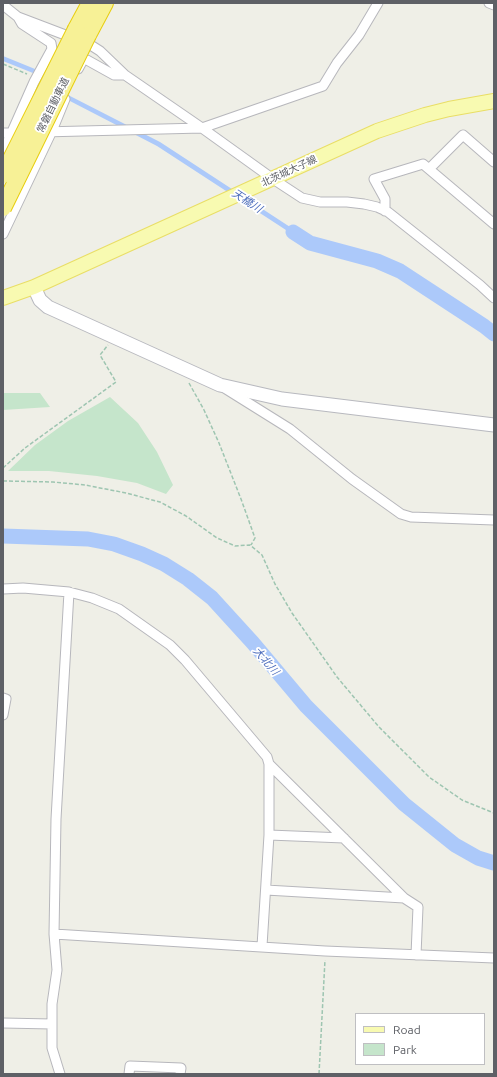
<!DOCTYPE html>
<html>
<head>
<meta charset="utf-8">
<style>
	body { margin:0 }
	#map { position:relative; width:497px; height:1077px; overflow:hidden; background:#efefe7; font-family:Ubuntu,sans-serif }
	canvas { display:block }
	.frame { position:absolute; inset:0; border:4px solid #5e6066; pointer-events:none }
	.legend { position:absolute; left:355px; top:1013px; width:130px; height:52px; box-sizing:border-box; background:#fff; border:1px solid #bfbfc2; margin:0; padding:5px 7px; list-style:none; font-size:12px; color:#5e6066 }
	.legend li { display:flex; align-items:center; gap:8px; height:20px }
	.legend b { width:20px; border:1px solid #bfbfc2 }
</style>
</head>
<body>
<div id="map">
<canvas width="497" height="1077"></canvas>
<div class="frame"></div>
<ul class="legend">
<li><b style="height:5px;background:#f8fab1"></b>Road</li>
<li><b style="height:11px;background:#c5e5cb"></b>Park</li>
</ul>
</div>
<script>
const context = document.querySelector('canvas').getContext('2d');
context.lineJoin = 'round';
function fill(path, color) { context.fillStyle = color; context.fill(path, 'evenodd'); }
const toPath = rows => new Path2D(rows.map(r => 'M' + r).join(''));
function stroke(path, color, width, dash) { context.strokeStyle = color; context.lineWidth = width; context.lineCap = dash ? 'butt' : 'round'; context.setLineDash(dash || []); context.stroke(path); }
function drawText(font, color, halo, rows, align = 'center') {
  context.font = font + ' Ubuntu,"Noto Sans JP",sans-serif'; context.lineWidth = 3.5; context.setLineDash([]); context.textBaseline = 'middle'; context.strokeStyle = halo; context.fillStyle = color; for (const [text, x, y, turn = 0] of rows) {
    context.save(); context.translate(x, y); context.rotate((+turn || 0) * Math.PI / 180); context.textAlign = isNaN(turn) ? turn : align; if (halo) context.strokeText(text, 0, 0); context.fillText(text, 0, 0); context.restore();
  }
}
fill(toPath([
	[3,393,40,393,50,407,3,410],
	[110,397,138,423,157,452,173,485,166,494,137,483,97,476,49,471,8,471,35,445,68,421]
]), '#c5e5cb');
fill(toPath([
	[3,56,35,69,70,96,160,142,287,225,312,240,309,245,157,146,68,100,33,73,3,61]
]), '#acc9fa');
stroke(toPath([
	[293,232,310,243,377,261,400,271,484,326,494,334],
	[3,536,88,539,114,544,142,554,164,564,188,579,212,598,253,643,306,706,404,804,455,845,478,858,494,863]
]), '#acc9fa', 15);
const street = toPath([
	[489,3,494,5],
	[3,5,18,17,89,44,100,51,125,75,202,128,273,179,302,198,320,202,347,202,364,204,377,207,388,212,480,285,494,298],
	[78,69,83,60,87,60,114,75,125,75],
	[3,133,202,128,323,86,337,63,359,35,378,3],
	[3,152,34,82,52,49,51,43,22,24,18,17],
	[429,169,463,135,494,162],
	[385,211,385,199,374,179,423,164,494,224],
	[3,234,52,131,65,99],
	[226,389,290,429,352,479,401,514,411,517,494,520],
	[3,589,23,588,69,592,92,598,119,609,170,645,185,660,267,757,269,764,269,835,262,946],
	[3,698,6,699,3,715],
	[269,764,404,898,418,907,416,955],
	[269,835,344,838],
	[266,890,404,898],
	[54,934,325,951,494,958],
	[3,1023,52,1024],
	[60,1074,52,1048,52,1004,57,970,54,934,56,819,69,592],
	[129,1074,130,1066,181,1068,180,1074]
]);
const secondary = toPath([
	[34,287,40,300,48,307,220,385,282,399,494,425]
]);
const primary = toPath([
	[3,298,34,287,377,131,425,115,449,109,494,101]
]);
const highway = toPath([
	[76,29,90,3],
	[88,35,105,3]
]);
stroke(street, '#b7b7bc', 11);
stroke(secondary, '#b8b9bf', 15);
stroke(primary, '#e9de66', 16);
stroke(highway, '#e8ce0e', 18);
stroke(toPath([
	[3,64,27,74],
	[189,383,204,410,219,443,241,499,255,538,251,545],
	[3,468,25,448,116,382,100,355,108,345],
	[3,481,53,482,85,485,126,493,160,502,186,516,217,538,235,546,250,545,262,555,275,584,292,613,337,677,379,727,429,777,462,800,494,813],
	[319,1074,325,960]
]), '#9ec5b1', 1.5, [4, 2]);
stroke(street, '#fff', 9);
stroke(secondary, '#fff', 13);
stroke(primary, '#f8fab1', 14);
stroke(highway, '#f7f196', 16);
const highwayBridge = toPath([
	[3,175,76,29],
	[3,208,88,35]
]);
stroke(highwayBridge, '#e8ce0e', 18, []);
stroke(highwayBridge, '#f7f196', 16);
drawText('10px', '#5e6066', '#fff', [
	["常磐自動車道",53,105,-64],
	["北茨城大子線",289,171,-25]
]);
drawText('italic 11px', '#4f6fbd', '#fff', [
	["天橋川",247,201,33],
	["大北川",266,661,49]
]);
</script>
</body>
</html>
